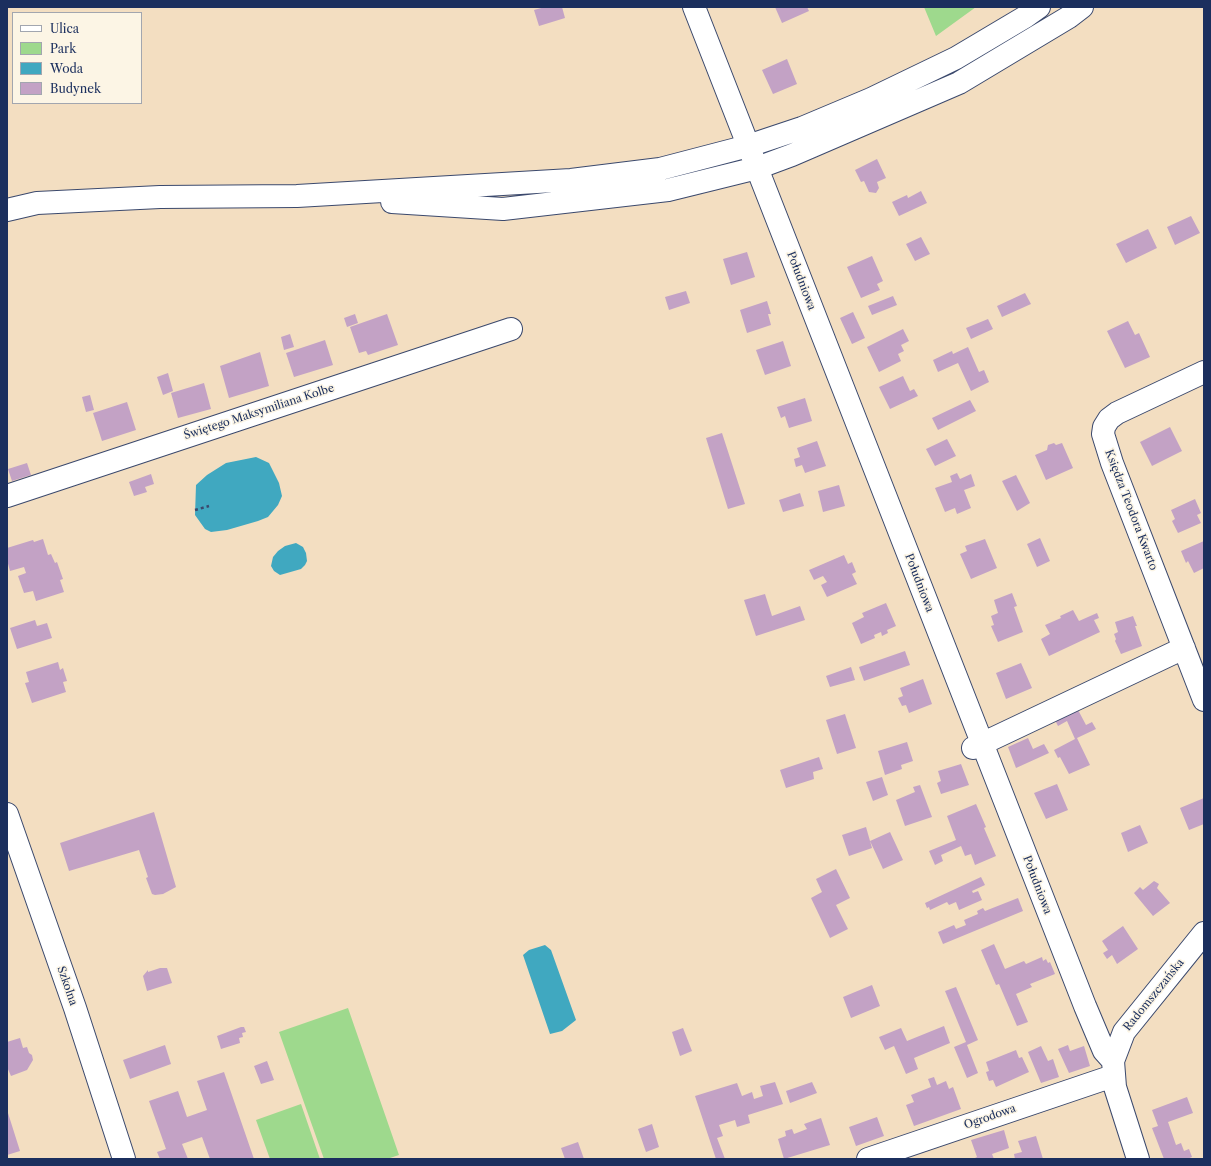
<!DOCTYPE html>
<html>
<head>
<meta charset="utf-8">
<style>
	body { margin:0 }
	#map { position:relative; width:1211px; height:1166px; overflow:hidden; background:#f3dec1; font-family:"Libre Caslon Text",serif }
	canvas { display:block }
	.frame { position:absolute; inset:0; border:8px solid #1b2f5e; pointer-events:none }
	.legend { position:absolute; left:12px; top:12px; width:130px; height:92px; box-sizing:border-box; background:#fcf5e5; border:1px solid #a2a6af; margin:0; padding:5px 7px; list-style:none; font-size:12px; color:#1b2f5e }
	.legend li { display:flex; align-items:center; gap:8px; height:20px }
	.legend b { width:20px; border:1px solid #a2a6af }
</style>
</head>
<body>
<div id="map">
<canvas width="1211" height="1166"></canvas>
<div class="frame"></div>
<ul class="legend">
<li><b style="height:5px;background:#fff"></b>Ulica</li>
<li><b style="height:11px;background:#9ed98d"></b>Park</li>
<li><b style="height:11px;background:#40a8c0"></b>Woda</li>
<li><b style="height:11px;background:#c3a2c5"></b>Budynek</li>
</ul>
</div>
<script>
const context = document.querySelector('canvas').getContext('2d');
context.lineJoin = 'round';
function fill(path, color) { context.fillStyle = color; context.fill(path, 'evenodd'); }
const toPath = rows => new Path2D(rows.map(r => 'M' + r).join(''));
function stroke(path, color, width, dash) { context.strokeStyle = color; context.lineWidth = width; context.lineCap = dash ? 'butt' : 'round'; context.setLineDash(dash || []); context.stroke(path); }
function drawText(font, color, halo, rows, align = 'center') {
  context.font = font + ' "Libre Caslon Text",serif'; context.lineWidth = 3; context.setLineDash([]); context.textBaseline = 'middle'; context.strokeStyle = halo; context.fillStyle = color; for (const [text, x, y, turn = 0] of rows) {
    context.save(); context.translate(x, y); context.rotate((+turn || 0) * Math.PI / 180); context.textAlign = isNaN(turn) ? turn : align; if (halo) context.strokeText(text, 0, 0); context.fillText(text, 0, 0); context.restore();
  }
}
fill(toPath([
	[924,7,976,7,936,36],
	[348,1008,399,1155,387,1159,324,1159,279,1032],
	[301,1104,320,1159,270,1159,256,1120]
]), '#9ed98d');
fill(toPath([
	[256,457,269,463,279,483,282,496,278,505,268,517,258,521,227,530,211,532,205,529,195,515,196,485,207,475,226,463],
	[296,543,303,547,306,553,307,561,305,565,301,569,280,575,274,571,271,566,273,557,278,551,285,546],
	[545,945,551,950,576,1020,562,1031,550,1034,523,955,529,950]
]), '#40a8c0');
fill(toPath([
	[545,7,562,7,565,18,539,26,534,10],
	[775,7,807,7,809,11,782,23],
	[787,59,797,84,773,94,762,70],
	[877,159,886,178,877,182,879,188,876,193,869,192,864,181,861,182,855,170],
	[921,191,927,203,899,216,892,202,907,195,908,198],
	[1191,216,1200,233,1175,245,1167,227],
	[1148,229,1157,248,1126,263,1116,244],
	[921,237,930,254,915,261,906,244],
	[747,252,755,277,731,285,723,259],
	[872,256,883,281,877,284,880,290,861,298,847,267],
	[686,291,690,303,669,310,665,297],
	[1025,293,1031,304,1002,317,997,306],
	[893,296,897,305,872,315,868,306],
	[767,301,771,314,768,314,771,325,747,333,740,310],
	[853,312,865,338,852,344,840,318],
	[355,314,358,323,347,327,344,318],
	[387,314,398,345,368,355,366,351,359,353,350,327],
	[988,319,993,329,971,339,966,328],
	[1128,321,1135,335,1139,333,1150,357,1125,368,1107,331],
	[903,329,909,341,901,345,904,351,898,354,901,361,879,372,867,347],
	[290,334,294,347,284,350,281,337],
	[325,340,333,365,294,377,286,353],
	[783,341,791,366,765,375,756,350],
	[968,347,979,372,984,370,989,382,971,391,958,363,938,372,933,360,952,351,953,354],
	[260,352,269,386,229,398,220,366],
	[168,373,173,391,163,395,157,377],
	[903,376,910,391,914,389,918,396,890,409,879,387],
	[204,383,211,409,178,418,171,393],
	[90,395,94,410,86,412,82,397],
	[805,398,812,421,789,428,785,416,781,418,777,407],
	[970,400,976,411,938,430,932,418],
	[127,402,136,430,102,441,93,413],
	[1170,427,1182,451,1152,466,1140,442],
	[722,433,745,504,728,509,706,438],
	[947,439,956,456,935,466,926,449],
	[817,441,826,466,805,473,802,465,796,467,794,459,800,457,797,448],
	[1054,443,1056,445,1062,443,1073,468,1046,480,1035,455,1047,450,1048,445],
	[27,463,31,475,12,481,8,469],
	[957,473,960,479,971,474,975,486,964,490,971,508,957,514,955,508,945,512,935,488,952,482,950,476],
	[151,474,154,484,145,487,147,492,134,496,129,482],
	[1016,475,1030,503,1017,511,1002,481],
	[839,485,845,506,823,512,818,491],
	[800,493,804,506,783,512,779,500],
	[1195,499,1201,513,1197,515,1201,523,1178,533,1172,521,1175,519,1171,510],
	[1040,538,1050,561,1037,567,1027,544],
	[43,539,48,555,51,554,55,563,57,562,63,579,60,580,64,592,36,601,33,591,24,593,18,576,26,573,24,567,10,571,7,560,7,548,33,540,34,542],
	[985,539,997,568,971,579,960,554,967,551,965,546],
	[1204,541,1204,568,1194,573,1188,561,1186,563,1181,551],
	[844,555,848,564,852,562,856,572,852,574,857,584,827,597,821,585,827,582,823,576,814,580,809,570],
	[1012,593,1017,606,1014,607,1023,632,998,642,991,626,994,625,991,616,998,613,994,600],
	[765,594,772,616,800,606,805,620,756,636,744,600],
	[886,603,896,626,887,630,888,633,882,636,881,632,874,635,875,638,861,644,852,623,864,617,862,613],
	[1073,610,1079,621,1097,613,1099,618,1094,620,1100,632,1049,656,1041,639,1050,634,1045,625,1061,618,1060,616],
	[1133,616,1137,626,1135,626,1142,646,1121,654,1115,641,1116,639,1114,634,1118,632,1115,622],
	[35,620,37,626,47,623,52,638,17,649,10,628],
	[905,651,910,665,864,681,859,667],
	[58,662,60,670,63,668,67,681,63,682,66,692,32,703,25,683,29,682,26,672],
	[1021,663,1032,688,1006,699,996,673],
	[851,667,855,680,830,687,826,676],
	[923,679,932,704,909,713,906,705,902,706,898,698,903,696,900,688],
	[1077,708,1086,725,1092,722,1096,729,1077,738,1090,765,1069,774,1060,757,1058,758,1054,750,1075,739,1067,721,1058,726,1054,718],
	[845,714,856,748,837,754,826,720],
	[1028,738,1033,749,1044,744,1049,753,1016,768,1008,747],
	[907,742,913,761,901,765,902,769,885,775,878,751],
	[819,757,823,769,813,772,814,779,786,788,780,770],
	[961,764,969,785,941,794,937,783,941,781,938,771],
	[882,777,888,795,873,801,866,782],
	[1057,784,1068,810,1046,819,1034,793],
	[920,785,932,817,905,826,896,800,915,792,913,787],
	[1204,798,1204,824,1189,830,1180,808],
	[976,804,986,827,984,828,996,856,975,865,971,854,965,856,961,846,941,855,943,861,935,865,929,851,956,840,947,816],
	[154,812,176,887,163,894,155,895,152,894,146,878,148,877,139,850,69,871,60,843],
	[1140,825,1148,843,1128,852,1121,833],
	[866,827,872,848,849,856,842,835],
	[890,832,903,860,883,869,870,841],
	[836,869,850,898,836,905,848,929,830,938,811,898,822,892,816,879],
	[981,877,985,885,972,891,973,893,978,891,982,900,959,910,956,902,949,905,947,902,930,910,929,907,927,908,925,903],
	[1154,881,1159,884,1157,888,1170,903,1153,916,1134,893,1140,887,1143,890],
	[1018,898,1023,911,943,944,938,932,954,925,956,929,966,925,964,920,978,914,977,911,983,908,985,911],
	[1123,926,1138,949,1117,964,1112,955,1107,959,1103,953,1108,950,1102,941],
	[994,944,1005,969,1024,961,1026,964,1042,957,1043,961,1046,959,1048,963,1050,962,1055,974,1030,984,1032,987,1016,994,1028,1022,1017,1026,999,984,996,985,981,950],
	[160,968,167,968,172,983,147,991,143,976,148,970,148,972],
	[872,985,880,1006,851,1018,843,997],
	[956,987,978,1040,967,1045,978,1073,967,1078,954,1047,966,1042,945,991],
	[944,1026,950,1043,914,1058,918,1069,906,1074,894,1046,885,1050,879,1037,901,1028,907,1041],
	[241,1027,244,1027,246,1032,242,1033,243,1037,239,1038,240,1043,221,1049,217,1036],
	[683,1028,692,1051,680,1056,672,1032],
	[20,1038,23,1048,27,1047,29,1053,32,1055,33,1060,27,1070,11,1076,7,1067,7,1042],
	[165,1045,171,1064,130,1079,123,1060],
	[1068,1045,1070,1051,1084,1046,1090,1066,1069,1073,1058,1049],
	[1041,1046,1048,1061,1053,1059,1059,1077,1041,1083,1028,1052],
	[1016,1050,1019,1058,1022,1057,1029,1072,996,1087,993,1080,989,1081,986,1072,989,1071,986,1062],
	[267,1061,274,1080,261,1084,254,1066],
	[224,1072,254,1159,210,1159,202,1137,182,1144,188,1159,160,1159,157,1152,166,1149,149,1101,178,1091,187,1117,207,1110,197,1081],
	[934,1077,937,1085,946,1081,949,1089,953,1087,961,1109,914,1126,906,1105,914,1102,911,1095,931,1087,928,1079],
	[775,1082,783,1104,748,1115,750,1123,737,1127,735,1120,719,1125,723,1136,717,1138,725,1159,716,1159,695,1096,737,1083,742,1096,752,1092,754,1099,763,1096,760,1086],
	[812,1082,817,1093,790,1103,786,1091],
	[1187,1097,1193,1113,1168,1122,1176,1145,1181,1143,1184,1151,1189,1149,1192,1157,1187,1159,1164,1159,1152,1128,1158,1126,1152,1110],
	[7,1113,8,1113,20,1151,7,1155],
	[877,1117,884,1136,856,1146,849,1127],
	[821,1118,830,1145,784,1159,778,1139,786,1136,785,1131,792,1129,794,1134,807,1129,804,1124],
	[652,1124,659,1147,646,1152,638,1129],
	[1004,1130,1009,1148,992,1154,994,1159,973,1159,977,1157,971,1140],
	[1036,1136,1043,1159,1015,1159,1014,1154,1022,1152,1018,1141],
	[578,1142,584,1159,565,1159,561,1148]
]), '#c3a2c5');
const minor = toPath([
	[694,7,1085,1006,1104,1051,1113,1061],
	[1204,372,1117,413,1109,419,1104,427,1103,434,1112,463,1204,700],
	[7,496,511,329],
	[973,748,1184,648],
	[7,814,75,1008,124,1159],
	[868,1159,1113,1076],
	[1138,1159,1115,1087,1113,1061,1124,1032,1204,933]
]);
const major = toPath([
	[392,202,503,209,668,190,757,168,792,155,959,83,1069,17,1082,7],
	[7,210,37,203,160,197,297,196,571,180,660,169,748,146,802,128,871,99,956,58,1025,17,1039,7]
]);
stroke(minor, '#3b496d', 24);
stroke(major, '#3b496d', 24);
stroke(toPath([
	[195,510,209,506]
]), '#3b496d', 2.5, [3, 3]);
stroke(minor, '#fff', 22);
stroke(major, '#fff', 22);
drawText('11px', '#1b2f5e', '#fcf5e5', [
	["Południowa",801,281,69],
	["Świętego Maksymiliana Kolbe",259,412,-18],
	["Księdza Teodora Kwarto",1131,510,69],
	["Południowa",919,583,69],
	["Południowa",1037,885,69],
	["Szkolna",67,986,71],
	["Radomszczańska",1154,995,-51],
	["Ogrodowa",990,1117,-19]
]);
</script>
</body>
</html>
